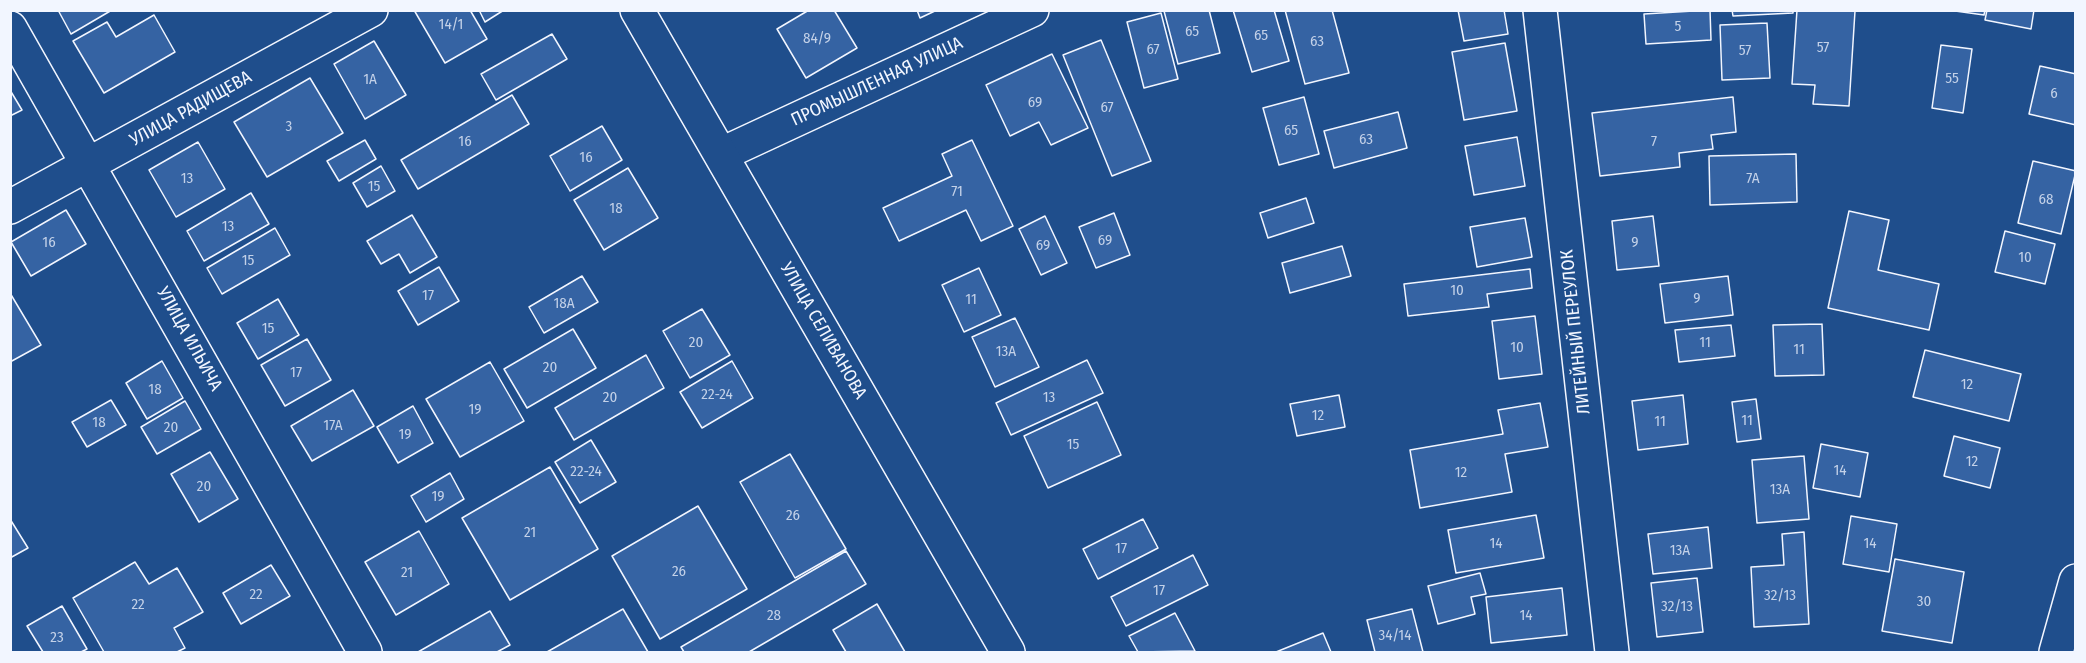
<!DOCTYPE html>
<html>
<head>
<meta charset="utf-8">
<style>
	body { margin:0 }
	#map { position:relative; width:2086px; height:663px; overflow:hidden; background:#1f4e8c; font-family:"Fira Sans Condensed",sans-serif }
	canvas { display:block }
	.frame { position:absolute; inset:0; border:12px solid #f2f6ff; pointer-events:none }
</style>
</head>
<body>
<div id="map">
<canvas width="2086" height="663"></canvas>
<div class="frame"></div>
</div>
<script>
const context = document.querySelector('canvas').getContext('2d');
context.lineJoin = 'round';
function fill(path, color) { context.fillStyle = color; context.fill(path, 'evenodd'); }
const toPath = rows => new Path2D(rows.map(r => 'M' + r).join(''));
function stroke(path, color, width, dash) { context.strokeStyle = color; context.lineWidth = width; context.lineCap = dash ? 'butt' : 'round'; context.setLineDash(dash || []); context.stroke(path); }
function drawText(font, color, halo, rows, align = 'center') {
  context.font = font + ' "Fira Sans Condensed",sans-serif'; context.lineWidth = 4.5; context.setLineDash([]); context.textBaseline = 'middle'; context.strokeStyle = halo; context.fillStyle = color; for (const [text, x, y, turn = 0] of rows) {
    context.save(); context.translate(x, y); context.rotate((+turn || 0) * Math.PI / 180); context.textAlign = isNaN(turn) ? turn : align; if (halo) context.strokeText(text, 0, 0); context.fillText(text, 0, 0); context.restore();
  }
}
const building = toPath([
	[58,10,112,10,71,34,58,10],
	[414,10,470,10,487,39,445,63,414,10],
	[479,10,504,10,485,22,479,10],
	[809,10,834,10,857,48,806,78,777,29,809,10],
	[917,10,937,10,920,18,917,10],
	[1209,10,1220,53,1178,64,1164,11,1209,10],
	[1233,10,1274,10,1289,61,1252,72,1233,10],
	[1285,10,1332,10,1349,73,1305,84,1285,10],
	[1458,10,1504,10,1508,34,1464,41,1458,10],
	[1710,10,1711,40,1646,44,1644,14,1710,10],
	[1732,10,1793,10,1793,13,1733,16,1732,10],
	[1797,10,1855,11,1849,106,1813,104,1815,85,1792,84,1797,10],
	[1948,10,1985,10,1984,15,1948,10],
	[1987,10,2034,10,2031,29,1985,20,1987,10],
	[1161,13,1178,79,1144,88,1127,22,1161,13],
	[154,15,175,52,104,93,73,41,107,22,116,37,154,15],
	[1767,23,1770,78,1722,80,1720,25,1767,23],
	[552,34,567,59,496,100,481,74,552,34],
	[1101,40,1151,161,1112,176,1063,55,1101,40],
	[374,41,406,95,365,119,334,64,374,41],
	[1505,43,1517,111,1464,120,1452,52,1505,43],
	[1941,45,1972,49,1963,113,1932,108,1941,45],
	[1052,54,1088,128,1051,145,1039,122,1010,136,986,85,1052,54],
	[2040,66,2076,74,2076,125,2029,114,2040,66],
	[310,78,343,133,267,177,234,122,310,78],
	[10,90,22,110,10,116,10,90],
	[512,95,529,124,418,189,401,160,512,95],
	[1304,97,1319,154,1279,165,1263,108,1304,97],
	[1733,97,1736,132,1711,135,1713,149,1679,153,1680,167,1600,176,1592,113,1733,97],
	[1398,112,1407,148,1334,168,1324,131,1398,112],
	[602,126,622,160,570,191,550,156,602,126],
	[1517,137,1525,186,1474,195,1465,146,1517,137],
	[365,140,376,159,339,181,327,161,365,140],
	[972,140,1013,226,981,241,966,210,899,241,883,208,952,176,942,154,972,140],
	[198,142,225,189,176,217,149,170,198,142],
	[1796,154,1797,202,1710,205,1709,156,1796,154],
	[2033,161,2076,171,2061,234,2018,223,2033,161],
	[381,166,395,191,367,207,353,183,381,166],
	[628,168,658,218,604,250,574,200,628,168],
	[251,193,269,224,204,261,187,231,251,193],
	[1306,198,1314,223,1268,238,1260,213,1306,198],
	[66,210,86,244,31,276,11,242,66,210],
	[1849,211,1889,220,1878,270,1939,284,1929,330,1828,308,1849,211],
	[1114,213,1130,255,1096,268,1079,227,1114,213],
	[412,215,437,257,410,273,399,254,381,264,367,241,412,215],
	[1045,216,1067,263,1041,275,1019,229,1045,216],
	[1653,216,1659,266,1617,270,1612,221,1653,216],
	[1525,218,1532,257,1477,267,1470,227,1525,218],
	[275,228,290,255,222,294,207,268,275,228],
	[2005,231,2055,244,2045,284,1995,272,2005,231],
	[1342,246,1351,276,1290,293,1282,263,1342,246],
	[439,267,459,301,418,325,398,291,439,267],
	[979,268,1001,315,964,332,942,285,979,268],
	[1530,269,1532,288,1487,294,1489,307,1408,316,1404,284,1530,269],
	[582,276,598,302,544,333,529,307,582,276],
	[1728,276,1733,315,1665,323,1660,284,1728,276],
	[10,293,41,345,10,362,10,293],
	[278,299,299,335,258,359,237,323,278,299],
	[702,309,730,355,690,378,663,331,702,309],
	[1535,316,1542,374,1499,379,1492,321,1535,316],
	[1015,318,1039,367,995,387,972,337,1015,318],
	[1822,324,1824,375,1775,376,1773,325,1822,324],
	[1731,325,1735,356,1679,362,1675,330,1731,325],
	[573,329,596,368,527,408,504,369,573,329],
	[307,339,331,380,285,406,261,365,307,339],
	[1925,350,2021,374,2009,421,1913,397,1925,350],
	[646,355,664,388,574,440,555,408,646,355],
	[1087,360,1103,393,1011,435,996,403,1087,360],
	[162,361,183,398,147,419,126,383,162,361],
	[732,361,753,398,702,428,680,392,732,361],
	[490,362,524,421,460,457,426,399,490,362],
	[353,390,374,426,312,461,291,426,353,390],
	[1339,395,1345,427,1297,436,1290,404,1339,395],
	[1683,395,1688,444,1638,450,1632,401,1683,395],
	[1756,399,1761,439,1737,442,1732,402,1756,399],
	[111,400,126,425,87,447,72,422,111,400],
	[185,401,201,429,157,454,141,427,185,401],
	[1097,402,1121,455,1048,488,1024,436,1097,402],
	[1540,403,1548,447,1505,454,1512,492,1420,508,1410,450,1503,434,1498,410,1540,403],
	[413,406,433,443,398,463,377,427,413,406],
	[1954,436,2000,448,1990,488,1944,476,1954,436],
	[591,440,616,482,580,503,555,462,591,440],
	[1821,444,1868,453,1860,497,1813,488,1821,444],
	[210,452,238,499,199,522,171,474,210,452],
	[790,454,846,549,795,578,740,482,790,454],
	[1804,456,1809,519,1757,523,1752,460,1804,456],
	[550,467,598,549,510,600,462,518,550,467],
	[450,473,464,499,426,522,411,496,450,473],
	[698,506,747,589,660,639,612,556,698,506],
	[1536,515,1544,558,1456,573,1448,530,1536,515],
	[1851,516,1897,524,1889,572,1843,564,1851,516],
	[10,519,28,548,10,558,10,519],
	[1143,519,1158,548,1098,579,1083,549,1143,519],
	[1708,527,1712,568,1653,574,1648,534,1708,527],
	[419,531,449,584,396,615,365,562,419,531],
	[1804,532,1809,624,1754,627,1751,567,1784,565,1782,534,1804,532],
	[846,551,866,584,749,652,684,652,681,647,846,551],
	[1193,555,1208,585,1126,626,1111,597,1193,555],
	[1895,559,1964,572,1952,643,1882,631,1895,559],
	[135,562,149,584,177,568,203,612,174,628,185,648,177,652,104,652,73,598,135,562],
	[271,565,290,596,241,624,223,593,271,565],
	[1480,573,1486,594,1471,597,1475,614,1438,624,1428,586,1480,573],
	[1697,578,1703,632,1657,637,1651,583,1697,578],
	[1562,588,1567,635,1491,643,1486,597,1562,588],
	[877,604,905,652,846,652,833,630,877,604],
	[62,606,87,649,81,652,43,652,27,626,62,606],
	[623,609,648,652,547,652,623,609],
	[1412,609,1423,652,1375,652,1367,620,1412,609],
	[490,611,510,645,497,652,418,652,490,611],
	[1175,613,1195,651,1138,652,1129,636,1175,613],
	[1323,633,1331,652,1276,652,1323,633]
]);
fill(building, '#3563a3');
stroke(building, '#f2f6ff', 1.5);
const minor = toPath([
	[1540,10,1612,652],
	[10,28,365,652],
	[722,154,1032,10],
	[10,207,371,10],
	[2056,652,2076,581]
]);
const tertiary = toPath([
	[637,10,1008,652]
]);
stroke(minor, '#f2f6ff', 36);
stroke(tertiary, '#f2f6ff', 36);
stroke(minor, '#1f4e8c', 33);
stroke(tertiary, '#1f4e8c', 33);
drawText('15px', '#c3d1e8', null, [
	["14/1",451,25],
	["5",1678,27],
	["65",1192,32],
	["65",1261,36],
	["84/9",817,39],
	["63",1317,42],
	["57",1823,48],
	["67",1153,50],
	["57",1745,51],
	["55",1952,79],
	["1А",370,80],
	["6",2054,94],
	["69",1035,103],
	["67",1107,108],
	["3",289,127],
	["65",1291,131],
	["63",1366,140],
	["16",465,142],
	["7",1654,142],
	["16",586,158],
	["13",187,179],
	["7А",1753,179],
	["15",374,187],
	["71",957,192],
	["68",2046,200],
	["18",616,209],
	["13",228,227],
	["69",1105,241],
	["16",49,243],
	["9",1635,243],
	["69",1043,246],
	["10",2025,258],
	["15",248,261],
	["10",1457,291],
	["17",428,296],
	["9",1697,299],
	["11",971,300],
	["18А",564,304],
	["15",268,329],
	["20",696,343],
	["11",1705,343],
	["10",1517,348],
	["11",1799,350],
	["13А",1006,352],
	["20",550,368],
	["17",296,373],
	["12",1967,385],
	["18",155,390],
	["22-24",717,395],
	["20",610,398],
	["13",1049,398],
	["19",475,410],
	["12",1318,416],
	["11",1747,421],
	["11",1660,422],
	["18",99,423],
	["17А",333,426],
	["20",171,428],
	["19",405,435],
	["15",1073,445],
	["12",1972,462],
	["14",1840,471],
	["22-24",586,472],
	["12",1461,473],
	["20",204,487],
	["13А",1780,490],
	["19",438,497],
	["26",793,516],
	["21",530,533],
	["14",1496,544],
	["14",1870,544],
	["17",1121,549],
	["13А",1680,551],
	["26",679,572],
	["21",407,573],
	["17",1159,591],
	["22",256,595],
	["32/13",1780,596],
	["30",1924,602],
	["22",138,605],
	["32/13",1677,607],
	["28",774,616],
	["14",1526,616],
	["34/14",1395,636],
	["23",57,638]
]);
drawText('18px', '#f2f6ff', '#1f4e8c', [
	["ПРОМЫШЛЕННАЯ УЛИЦА",877,82,-25],
	["УЛИЦА РАДИЩЕВА",191,109,-29],
	["УЛИЦА СЕЛИВАНОВА",823,331,60],
	["ЛИТЕЙНЫЙ ПЕРЕУЛОК",1576,332,-96],
	["УЛИЦА ИЛЬИЧА",189,339,61]
]);
</script>
</body>
</html>
